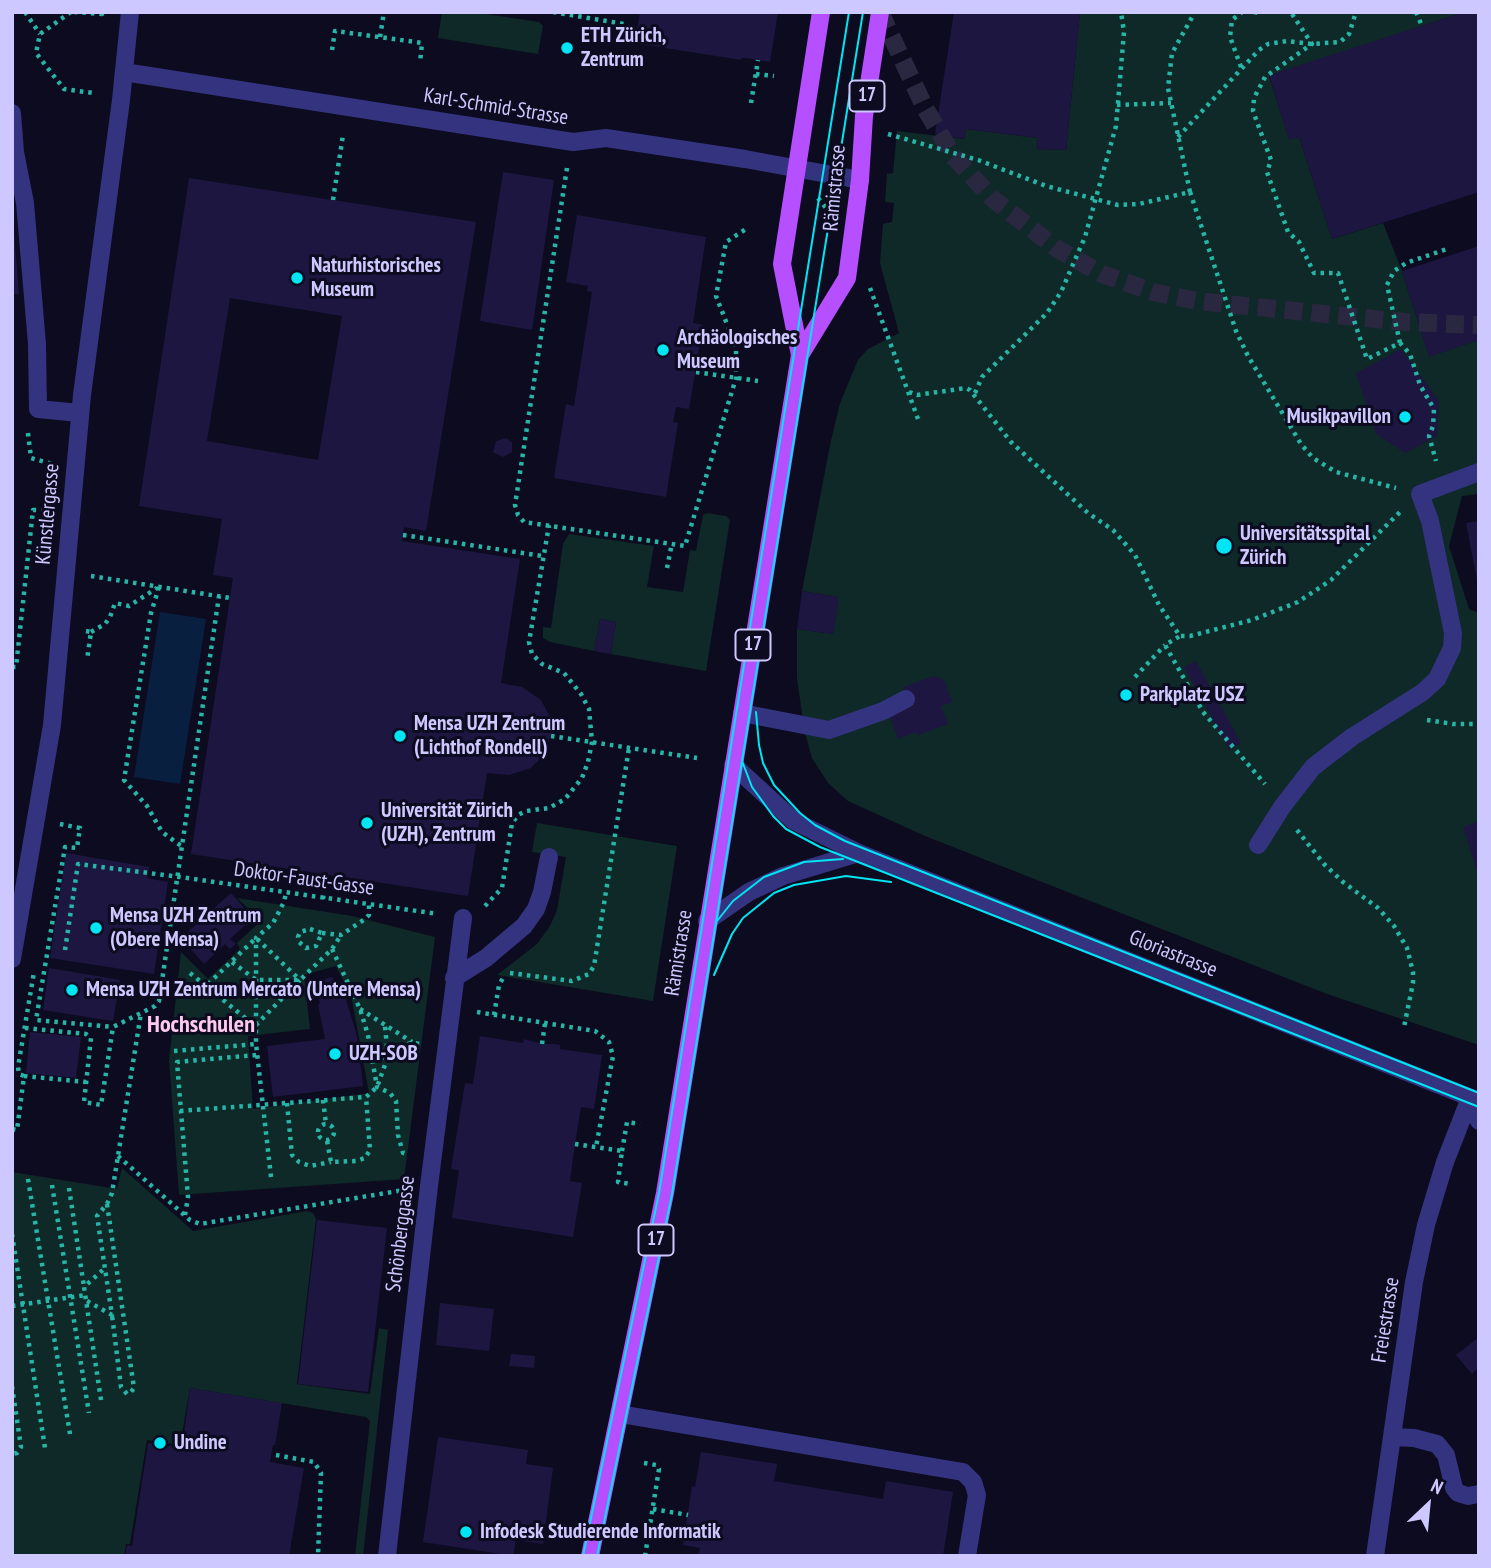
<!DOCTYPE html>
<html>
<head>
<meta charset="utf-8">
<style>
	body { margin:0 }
	#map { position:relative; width:1491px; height:1568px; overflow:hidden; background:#0d0b1f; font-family:"PT Sans Narrow",sans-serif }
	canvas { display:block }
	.frame { position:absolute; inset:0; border:14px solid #cdc8ff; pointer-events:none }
	.north { position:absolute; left:1393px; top:1470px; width:70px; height:70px; -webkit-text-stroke:5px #0d0b1f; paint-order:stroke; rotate:26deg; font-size:19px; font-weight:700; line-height:28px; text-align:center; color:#cdc8ff }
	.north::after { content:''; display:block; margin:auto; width:24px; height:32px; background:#cdc8ff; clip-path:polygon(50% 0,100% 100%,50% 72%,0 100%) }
</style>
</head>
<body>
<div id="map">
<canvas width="1491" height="1568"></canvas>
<div class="frame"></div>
<div class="north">N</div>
</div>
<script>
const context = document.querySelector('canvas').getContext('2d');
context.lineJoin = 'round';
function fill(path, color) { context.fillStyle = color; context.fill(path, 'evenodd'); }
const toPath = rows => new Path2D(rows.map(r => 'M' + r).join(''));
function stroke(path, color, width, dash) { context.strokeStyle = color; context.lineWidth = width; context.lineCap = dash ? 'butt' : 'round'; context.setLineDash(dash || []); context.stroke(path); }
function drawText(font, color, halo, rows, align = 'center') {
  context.font = font + ' "PT Sans Narrow",sans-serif'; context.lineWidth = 6; context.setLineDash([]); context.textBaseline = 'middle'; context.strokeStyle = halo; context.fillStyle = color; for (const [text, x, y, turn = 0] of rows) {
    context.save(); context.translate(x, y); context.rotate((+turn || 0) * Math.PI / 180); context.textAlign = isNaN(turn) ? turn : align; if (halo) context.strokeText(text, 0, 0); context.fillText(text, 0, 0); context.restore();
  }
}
fill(toPath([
	[442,12,473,12,539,22,543,26,538,54,438,38],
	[1080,12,1465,12,1269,76,1289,139,1299,137,1332,239,1383,223,1402,271,1429,356,1479,340,1479,494,1462,496,1449,546,1469,609,1479,613,1479,1045,1327,994,925,836,848,801,828,783,812,758,805,733,797,679,797,629,833,634,838,597,802,591,830,445,840,403,858,360,868,349,899,333,880,263,883,224,892,222,894,203,885,202,887,174,893,173,897,131,964,139,966,129,1038,138,1037,149,1066,150],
	[707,513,726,516,730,520,706,671,611,654,616,622,600,619,594,651,550,642,543,638,543,627,551,628,563,544,569,534,654,546,647,587,683,592,690,550,696,551,703,515],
	[537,823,677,846,653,1001,497,975,537,944,550,926,557,910,566,857,532,852],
	[237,898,352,916,435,937,404,1179,179,1195,169,1060,181,952,208,979,240,949,237,943,261,921],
	[336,966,351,995,369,1093,253,1109,248,1036,310,1029,304,975],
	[122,1168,193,1231,307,1211,313,1213,316,1219,297,1384,370,1394,379,1328,388,1330,363,1556,355,1556,370,1421,366,1417,190,1388,180,1445,147,1440,130,1544,126,1544,124,1556,12,1556,12,1172,117,1189]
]), '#0e2927');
fill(toPath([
	[160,612,206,619,180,784,134,777]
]), '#081f40');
fill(toPath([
	[640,12,778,12,770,62,747,58,741,58,741,60,640,44,635,42],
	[954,12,1080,12,1066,150,1037,149,1038,138,966,129,964,139,935,134],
	[1465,12,1479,12,1479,192,1332,239,1299,137,1289,140,1269,75],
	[503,172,554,180,532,330,480,321],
	[189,178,476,222,426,531,404,527,402,541,520,559,501,683,522,687,541,700,551,719,552,730,545,753,531,768,509,775,487,773,468,896,191,854,233,578,213,575,222,519,139,506],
	[230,298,342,316,318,460,207,441],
	[577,215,706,237,693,323,703,325,689,409,676,407,673,422,678,423,666,497,554,478,566,404,574,406,592,292,587,291,588,286,566,282],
	[12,231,14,231,19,294,12,294],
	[1479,246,1479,340,1429,357,1402,271],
	[1401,349,1439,401,1437,436,1405,453,1376,434,1356,373],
	[506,438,512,442,512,452,503,457,493,452,496,441],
	[1479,521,1479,579,1477,580,1466,523],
	[802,591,839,597,833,634,797,629],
	[600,619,616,622,611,654,594,651],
	[1196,661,1241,743,1229,750,1184,667],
	[934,676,944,680,952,702,941,706,948,724,918,735,917,732,898,739,889,714,907,698,903,687],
	[1479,821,1479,875,1478,875,1463,827],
	[66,853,149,867,147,878,168,882,154,974,50,958],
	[231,893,253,918,230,939,236,944,230,949,225,944,204,964,181,938],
	[49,968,120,980,113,1021,43,1010],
	[332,977,343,997,345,996,357,1036,363,1086,273,1097,267,1046,325,1039,318,1004,320,1004,314,982],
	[30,1032,81,1037,76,1078,26,1073],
	[480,1036,523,1043,524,1039,542,1044,555,1044,560,1045,560,1049,602,1055,594,1109,581,1107,575,1144,570,1181,582,1183,573,1237,452,1218,459,1170,451,1169,465,1083,473,1084],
	[317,1220,387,1228,368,1392,298,1384],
	[440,1303,494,1309,489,1351,436,1345],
	[1479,1337,1479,1372,1477,1369,1472,1374,1456,1355],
	[511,1354,535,1356,534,1368,509,1366],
	[190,1388,282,1403,275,1445,273,1445,270,1462,304,1468,289,1556,125,1556,127,1545,132,1546,148,1443,182,1448],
	[438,1437,528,1450,526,1464,553,1468,543,1544,516,1540,513,1556,423,1542],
	[701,1452,777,1464,774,1481,883,1499,886,1481,953,1492,943,1556,698,1556,700,1548,683,1545,692,1486,695,1487]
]), '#1d1641');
stroke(toPath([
	[880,12,925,108,953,156,993,199,1056,248,1102,274,1153,292,1197,301,1404,322,1479,325]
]), '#2a2741', 18, [18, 9]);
stroke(toPath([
	[25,12,40,34],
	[71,12,40,34,36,53,64,89,93,93],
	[74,12,102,14,102,12],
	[553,12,624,24],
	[1254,12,1259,13],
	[1416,12,1422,26],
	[1292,14,1312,44,1265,77,1254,98,1253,111,1271,160,1267,172,1288,232,1299,242,1314,273,1338,273,1367,359,1400,343,1410,354,1420,385,1434,409,1433,426,1429,436,1436,461],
	[380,37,384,12],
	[332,50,335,31,394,39,422,43,420,63],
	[1241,67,1230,37,1232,20,1242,12],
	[756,74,774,76],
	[751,103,758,60],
	[1117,105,1171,103],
	[888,134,978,160,1046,186,1118,205,1139,204,1190,192,1168,88,1172,53,1195,12],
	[1178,137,1259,50,1268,44,1287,41,1312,44,1340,42,1349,34,1356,12],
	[567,168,515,505,518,515,524,522,685,546,736,378,736,347,716,296,726,242,746,229],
	[1190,192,1236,331,1248,356,1301,444,1313,458,1336,472,1396,488],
	[818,198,830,213],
	[333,200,343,135],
	[870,288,918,419],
	[1400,343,1387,285,1394,271,1406,263,1450,248],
	[696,372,758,381],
	[909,392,917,395,966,388,970,390,1011,442,1088,513,1113,530,1135,555,1159,605,1180,636,1165,645,1203,712,1265,784],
	[975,393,982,377,1047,313,1061,292,1085,237,1116,126,1124,32,1121,12],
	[28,433,31,458,52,464],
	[403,535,543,556],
	[667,568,672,543],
	[91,576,230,598],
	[159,587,151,613,124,780,147,806,162,832,184,848],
	[86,631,91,632,87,660],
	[91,632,105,624,110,617,115,603,129,606,157,588],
	[1181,636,1190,636,1252,620,1298,602,1331,580,1401,511],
	[12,667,16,667,33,510,47,510],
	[1135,677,1165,645],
	[1427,720,1453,724,1479,724],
	[551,736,697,758],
	[60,824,80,828,77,848,65,847,36,1020,113,1027],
	[1297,830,1324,864,1343,882,1378,908,1394,926,1407,948,1413,972,1413,983,1404,1027],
	[323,899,326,874],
	[485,906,502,888,512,823,518,815,526,811,549,808,565,799,582,778,588,762,592,742,589,709,581,694,564,673,542,664,532,654,529,642,549,525],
	[310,929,322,933,316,946,306,948,299,942,298,937,300,932,310,929],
	[322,933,341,935,365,919,369,915,369,905],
	[332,949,360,1009,368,1035,377,1087,390,1093,396,1101,398,1135,403,1153,408,1154],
	[65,950,78,864,180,877,438,914],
	[232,962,256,980,300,980,332,949,341,935],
	[190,973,255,1026,300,980,256,938,206,986],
	[510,973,572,981,589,974,594,966,629,748],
	[360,1009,412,1042],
	[477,1012,595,1031,609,1042,613,1056,596,1147],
	[494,1015,499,985,503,978],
	[25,1028,86,1034,91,1038,84,1102,101,1105,113,1027,155,1006,159,1001,219,596],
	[542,1044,545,1023],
	[174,1051,256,1044],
	[371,1053,387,1047,385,1026],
	[24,1076,19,1074,18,1067,34,972],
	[323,1100,326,1124],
	[287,1103,292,1155,299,1162,310,1166,331,1162],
	[180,1111,366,1097,377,1087,385,1065,387,1047,413,1043,422,1044],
	'318 1132a8 8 0 1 1 16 0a8 8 0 1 1-16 0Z',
	[12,1129,17,1130,24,1076,86,1082],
	[327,1141,331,1162,356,1161,365,1158,370,1150,366,1097],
	[575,1144,622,1151,618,1182,631,1184],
	[622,1151,627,1122,640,1124],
	[118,1156,190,1220,200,1224,404,1190],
	[271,1177,256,1044,256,938,273,923,284,902,286,893],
	[28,1179,70,1434],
	[52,1185,89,1413],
	[69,1188,84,1287],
	[107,1204,134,1388,131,1392,127,1394,121,1387,112,1315],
	[185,1215,188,1197,177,1062,257,1055],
	[12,1234,45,1448],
	[87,1301,112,1315,97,1216,107,1204,112,1193,141,1013],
	[12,1306,86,1295],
	[12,1386,21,1447,17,1453,12,1454],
	[101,1400,84,1287,105,1268],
	[276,1455,314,1462,321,1473,318,1556],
	[644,1463,656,1465,659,1469,645,1556],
	[653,1509,688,1515]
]), '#26b5a7', 4.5, [3.5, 5]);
stroke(toPath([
	[124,72,573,142,606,138,745,159,860,180],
	[12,113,15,152,25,203,37,344,38,409,80,413],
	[742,713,829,730,883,711,906,699],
	[733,765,794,821,859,853,1479,1101],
	[1258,845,1282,807,1313,767,1352,737,1423,692,1437,679,1452,648,1453,633,1430,521,1420,494,1479,472],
	[707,921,749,892,783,876,859,853],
	[12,959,52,725,82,395,121,100,130,12],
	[454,978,486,958,524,926,536,909,542,892,549,857],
	[1470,1098,1479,1121],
	[620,1414,963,1472,973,1482,977,1495,967,1556],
	[1392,1437,1414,1438,1437,1444,1446,1455,1454,1488,1458,1493,1468,1496,1479,1494],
	[387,1556,429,1186,463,918],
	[1375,1556,1414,1282,1426,1225,1445,1162,1470,1098]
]), '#333380', 18);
stroke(toPath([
	[800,355,782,264,821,12],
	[590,1556,665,1193,800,355,847,278,860,180,864,116,880,12]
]), '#b64fff', 18);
stroke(toPath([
	[756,712,759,745,763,763,774,785,800,813,815,825,845,841,1479,1093],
	[742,761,752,787,773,816,786,829,820,847,1479,1107],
	[717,921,733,901,764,877,804,862,843,859],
	[714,975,732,934,743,918,774,893,794,885,846,876,891,882],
	[583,1556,659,1193,849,12],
	[597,1556,672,1194,863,12]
]), '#00e5f3', 2);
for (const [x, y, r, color] of [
	[567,48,7,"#00e5f3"],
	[297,278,7,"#00e5f3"],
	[663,350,7,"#00e5f3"],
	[1405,417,7,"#00e5f3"],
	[1224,546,9,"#00e5f3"],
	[1126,695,7,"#00e5f3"],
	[400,736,7,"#00e5f3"],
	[367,823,7,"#00e5f3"],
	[96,928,7,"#00e5f3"],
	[72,990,7,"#00e5f3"],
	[335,1054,7,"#00e5f3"],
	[160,1443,7,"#00e5f3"],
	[466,1532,7,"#00e5f3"]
]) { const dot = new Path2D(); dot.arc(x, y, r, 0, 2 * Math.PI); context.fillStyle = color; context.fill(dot); stroke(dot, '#0d0b1f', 2.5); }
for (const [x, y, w] of [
	[867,96,35],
	[753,645,35],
	[656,1240,35]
]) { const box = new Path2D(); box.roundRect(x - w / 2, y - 15.5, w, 31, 5); context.fillStyle = '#0d0b1f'; context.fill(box); stroke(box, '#cdc8ff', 2); }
drawText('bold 19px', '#cdc8ff', null, [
	["17",867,96],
	["17",753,645],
	["17",656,1240]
]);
drawText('bold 21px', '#cdc8ff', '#0d0b1f', [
	["ETH Zürich,",581,36],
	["Zentrum",581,60],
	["Naturhistorisches",311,266],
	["Museum",311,290],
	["Archäologisches",677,338],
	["Museum",677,362],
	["Musikpavillon",1391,417,"right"],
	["Universitätsspital",1240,534],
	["Zürich",1240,558],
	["Parkplatz USZ",1140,695],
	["Mensa UZH Zentrum",414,724],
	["(Lichthof Rondell)",414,748],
	["Universität Zürich",381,811],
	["(UZH), Zentrum",381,835],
	["Mensa UZH Zentrum",110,916],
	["(Obere Mensa)",110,940],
	["Mensa UZH Zentrum Mercato (Untere Mensa)",86,990],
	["UZH-SOB",349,1054],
	["Undine",174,1443],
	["Infodesk Studierende Informatik",480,1532]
], 'left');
drawText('21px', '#cdc8ff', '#0d0b1f', [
	["Karl-Schmid-Strasse",496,107,9],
	["Rämistrasse",835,188,-85],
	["Künstlergasse",48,514,-85],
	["Doktor-Faust-Gasse",304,879,8],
	["Rämistrasse",679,953,-81],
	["Gloriastrasse",1173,954,22],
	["Schönberggasse",401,1234,-83],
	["Freiestrasse",1386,1320,-81]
]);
drawText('bold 24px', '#ffcaee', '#0d0b1f', [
	["Hochschulen",201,1025]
]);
</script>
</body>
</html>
